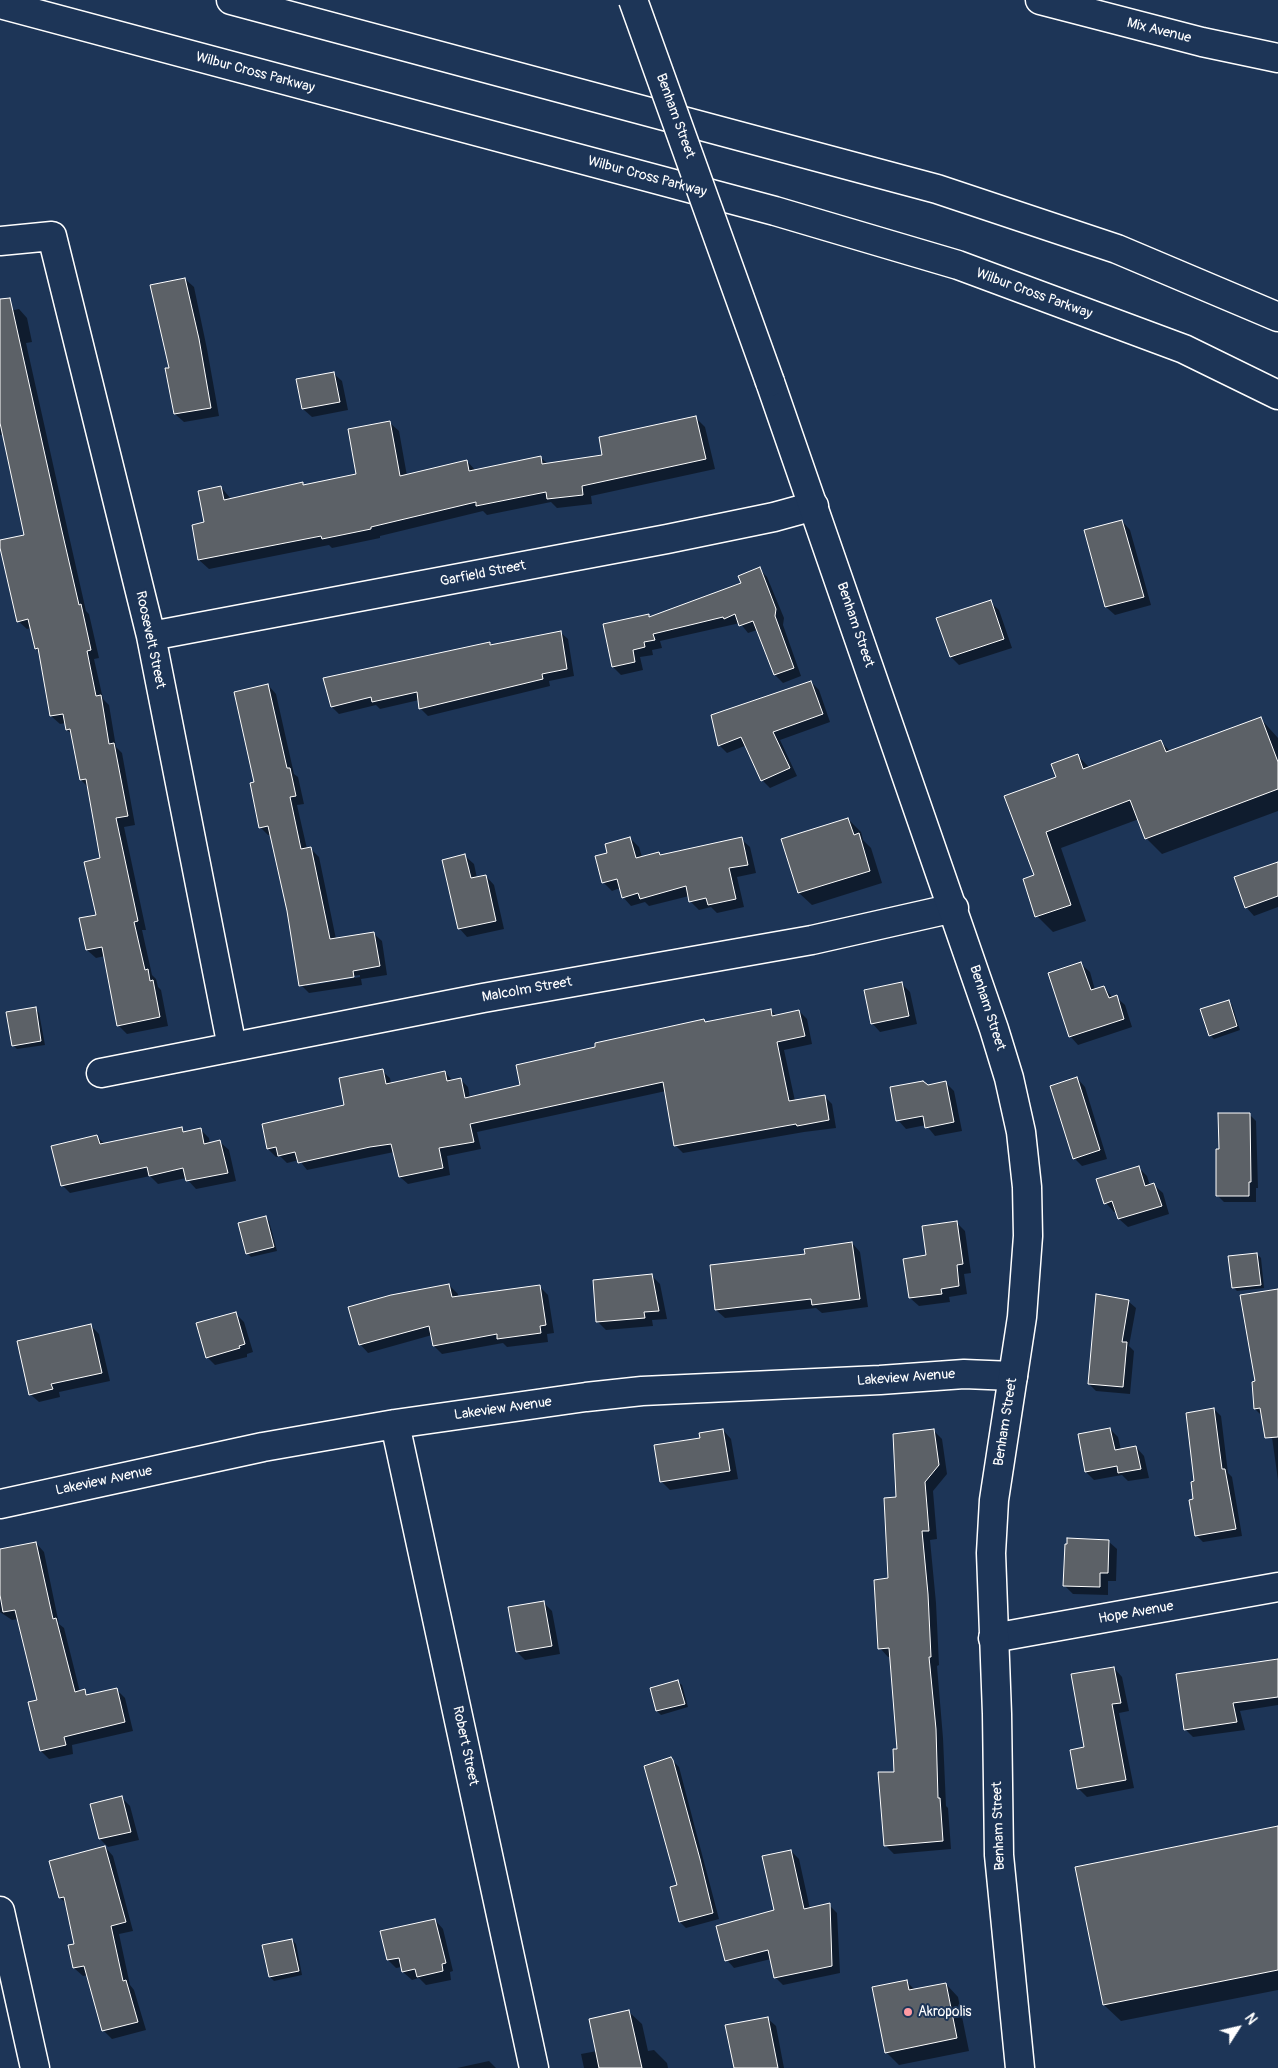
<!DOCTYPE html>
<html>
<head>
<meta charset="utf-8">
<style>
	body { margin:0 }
	#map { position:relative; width:1278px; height:2068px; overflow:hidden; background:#1d3557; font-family:Pangolin,sans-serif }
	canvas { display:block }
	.north { position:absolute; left:1213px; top:2003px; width:50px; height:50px; -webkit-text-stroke:4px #1d3557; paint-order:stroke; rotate:55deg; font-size:14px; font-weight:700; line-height:20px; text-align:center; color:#fff }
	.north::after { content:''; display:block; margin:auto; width:18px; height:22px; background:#fff; clip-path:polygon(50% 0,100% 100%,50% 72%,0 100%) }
</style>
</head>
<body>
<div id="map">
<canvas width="1278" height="2068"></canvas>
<div class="north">N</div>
</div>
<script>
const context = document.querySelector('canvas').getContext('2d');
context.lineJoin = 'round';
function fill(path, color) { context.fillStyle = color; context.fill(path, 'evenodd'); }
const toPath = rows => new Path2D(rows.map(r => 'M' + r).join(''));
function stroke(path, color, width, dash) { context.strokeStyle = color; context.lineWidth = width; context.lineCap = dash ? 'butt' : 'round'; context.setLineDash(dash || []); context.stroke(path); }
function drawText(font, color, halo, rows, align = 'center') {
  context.font = font + ' Pangolin,sans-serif'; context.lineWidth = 4; context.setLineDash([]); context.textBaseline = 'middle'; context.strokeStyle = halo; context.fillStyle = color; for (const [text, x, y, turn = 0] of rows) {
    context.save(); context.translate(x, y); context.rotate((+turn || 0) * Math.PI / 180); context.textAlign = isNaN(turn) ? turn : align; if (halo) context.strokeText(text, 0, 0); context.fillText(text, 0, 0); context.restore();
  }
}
fill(toPath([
	[185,279,194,287,207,349,219,416,184,422,175,414,170,369],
	[19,309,27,318,32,342,26,343,69,536,86,611,89,614,99,658,94,659,103,699,109,705,116,747,122,753,135,825,124,827,146,930,142,930,152,975,156,979,158,987,161,990,168,1026,127,1034,118,1025,105,956,96,958,87,950,97,916,101,859,88,787,81,780,73,735,67,730,66,723,60,724,51,716,40,653,36,649,31,628,27,629,18,621,0,542,26,536,4,434,0,435,0,313],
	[333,373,342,381,348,410,312,417,303,409],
	[696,418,705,427,715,469,591,496,592,504,557,508,551,502,487,515,483,511,380,536,380,538,332,548,329,545,209,569,199,560,193,526,205,523,221,487,231,499,302,484,305,486,358,475,389,422,399,431,407,476,467,461,476,471,540,457,548,464,604,456],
	[1122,521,1130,530,1151,605,1115,615,1106,607],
	[759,569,767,577,784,618,783,625,801,676,783,683,775,675,757,630,748,633,740,623,660,641,662,648,652,650,653,655,640,657,643,670,621,675,613,667,604,625,648,615,651,618,742,583],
	[990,602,999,610,1012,648,959,665,951,657],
	[560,632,568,639,574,676,549,681,550,686,428,716,421,709,419,700,380,709,376,705,339,714,332,707,489,643,492,646],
	[811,682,819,690,830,722,780,740,797,776,770,788,762,780,747,745,727,753,719,745],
	[268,685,276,694,294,774,298,777,304,804,297,805,307,849,310,848,319,857,336,939,373,933,382,941,387,975,361,979,362,985,309,993,301,985,288,911,271,835,268,835,260,827,256,783],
	[360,975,360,977,306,986,306,983],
	[1260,718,1278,738,1278,811,1162,854,1146,838,1139,819,1061,848,1086,921,1053,932,1037,916,1036,876,1057,778,1077,755,1090,768,1160,741,1171,752],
	[848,819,861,832,863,840,871,848,882,883,812,905,799,893],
	[630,838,639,847,642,857,658,853,662,856,741,839,750,847,756,873,737,877,744,907,717,913,711,907,699,910,690,901,689,896,649,906,645,902,631,906,623,897,620,888,612,891,603,882,609,853],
	[465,856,474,864,477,878,486,876,494,885,504,929,467,937,459,928],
	[1278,863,1278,907,1254,916,1246,907],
	[1081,964,1090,972,1095,990,1104,987,1113,998,1116,997,1125,1005,1132,1027,1078,1045,1070,1036],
	[902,984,910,992,917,1024,880,1032,872,1023],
	[1228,1001,1232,1005,1240,1030,1214,1039,1210,1035],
	[35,1009,39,1013,45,1045,17,1049,13,1045],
	[770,1010,777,1016,799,1011,807,1019,812,1044,784,1050,795,1101,824,1096,832,1104,836,1128,804,1132,683,1153,675,1145,666,1091,477,1132,481,1149,447,1156,450,1175,408,1184,400,1177,394,1152,307,1170,299,1160,287,1163,280,1156,276,1157,268,1149,346,1106,382,1071,390,1078,391,1084,445,1072,453,1081,460,1079,468,1087,470,1098,521,1086,597,1048,704,1020,706,1023],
	[1077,1078,1085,1087,1107,1159,1082,1166,1074,1158],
	[945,1082,954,1091,962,1131,935,1136,926,1125,906,1129,898,1120],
	[1249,1114,1256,1121,1258,1188,1256,1188,1256,1202,1224,1202,1217,1195,1221,1150],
	[181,1128,186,1133,201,1130,209,1138,210,1144,220,1142,229,1150,236,1181,196,1189,186,1178,158,1184,150,1176,70,1193,62,1185,97,1137,105,1144],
	[1138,1167,1147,1176,1150,1186,1154,1185,1163,1193,1169,1214,1128,1227,1119,1219,1117,1211,1114,1212,1106,1203],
	[265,1217,269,1221,277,1251,251,1257,247,1253],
	[956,1222,965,1231,971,1273,964,1274,967,1294,949,1297,950,1302,919,1306,910,1298,927,1256],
	[852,1243,860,1252,868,1307,822,1313,816,1308,725,1318,716,1310,806,1255],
	[1257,1254,1261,1258,1264,1288,1237,1291,1233,1287],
	[652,1276,660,1284,667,1319,652,1320,653,1326,606,1330,597,1321],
	[449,1285,458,1294,458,1297,540,1287,548,1295,554,1333,547,1334,548,1342,507,1347,503,1343,442,1354,434,1346,432,1335,368,1353,360,1344],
	[1278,1292,1278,1480,1269,1416,1263,1417,1255,1409,1256,1382],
	[1128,1301,1136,1308,1129,1346,1134,1351,1130,1394,1096,1391,1089,1384],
	[235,1313,244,1322,253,1352,247,1354,247,1357,215,1365,207,1357],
	[91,1326,99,1334,110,1381,59,1392,60,1397,39,1402,30,1394],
	[1214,1409,1221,1416,1228,1473,1232,1477,1242,1536,1203,1542,1196,1535,1195,1482],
	[1110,1429,1118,1437,1121,1450,1136,1447,1144,1456,1149,1478,1128,1481,1122,1475,1094,1480,1086,1472],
	[723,1430,731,1439,738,1479,670,1490,661,1481,701,1439],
	[934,1431,942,1439,947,1474,933,1491,937,1539,930,1540,936,1603,939,1665,937,1666,943,1738,946,1806,948,1808,951,1849,894,1854,885,1845,899,1750,891,1657,888,1657,880,1648,890,1579,897,1498],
	[1108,1541,1117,1549,1116,1581,1108,1581,1108,1595,1073,1594,1064,1585],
	[36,1543,44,1552,59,1624,64,1628,80,1692,84,1691,89,1696,116,1689,125,1698,133,1731,72,1745,73,1754,49,1759,41,1751,39,1701,18,1619,12,1620,0,1612,0,1550],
	[543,1602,552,1611,560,1654,525,1660,517,1652],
	[1278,1658,1278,1705,1240,1711,1245,1730,1193,1737,1185,1729,1274,1659],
	[1114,1668,1122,1677,1129,1711,1119,1713,1134,1788,1087,1797,1078,1788,1085,1748],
	[678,1682,682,1685,688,1707,661,1715,657,1711,652,1689],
	[670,1758,679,1767,719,1919,686,1928,680,1922],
	[122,1798,130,1806,139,1840,108,1847,100,1839],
	[1278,1828,1278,1990,1121,2021,1104,2005],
	[105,1847,113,1856,133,1931,119,1934,130,1985,134,1990,146,2030,112,2039,103,2030,88,1975,83,1976,74,1968,75,1945,67,1904,60,1898],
	[791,1851,799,1859,810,1909,829,1905,837,1913,840,1973,783,1985,775,1977,771,1959,734,1968,727,1960,776,1911],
	[435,1920,443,1929,453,1971,450,1972,451,1980,426,1985,419,1978,412,1980,403,1972,402,1967,396,1968,388,1960],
	[292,1940,296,1944,302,1975,274,1981,270,1977,264,1946],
	[907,1982,915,1990,946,1984,958,1997,969,2051,899,2065,886,2052],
	[629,2012,642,2024,648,2051,654,2050,667,2063,668,2068,584,2068,581,2054,597,2051],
	[767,2018,776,2026,784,2068,735,2068],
	[489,2061,496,2068,457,2068]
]), '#0007');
const building = toPath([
	[185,278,199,339,211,408,174,414,165,368,169,368,150,285,185,278],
	[10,298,61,527,79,605,81,604,91,650,87,651,96,696,101,695,109,744,114,743,128,816,116,818,138,921,134,922,145,970,148,969,150,981,153,980,160,1017,117,1026,102,947,86,950,79,918,96,915,84,862,100,858,86,779,80,780,70,729,66,730,63,714,50,716,38,648,35,649,28,619,17,622,0,548,0,540,24,535,0,423,0,299,10,298],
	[334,372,340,402,302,409,296,379,334,372],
	[696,416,706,459,582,486,583,495,547,499,546,492,476,506,476,502,371,527,371,529,322,539,321,536,198,560,192,525,204,522,198,491,221,486,224,500,303,482,303,485,356,474,348,429,390,421,400,476,467,460,469,471,541,456,542,464,602,455,599,437,696,416],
	[1122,520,1144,597,1105,607,1084,530,1122,520],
	[760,567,776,609,775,616,794,668,774,675,753,621,739,626,735,614,724,619,723,617,653,634,655,640,644,642,645,647,633,650,635,662,612,667,603,624,649,614,649,617,741,583,738,576,760,567],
	[991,600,1004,639,950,657,936,618,991,600],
	[561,631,567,669,542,674,543,679,419,709,417,692,372,702,371,697,331,707,323,678,490,642,490,645,561,631],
	[811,681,823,714,773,732,790,768,761,781,741,737,718,746,711,715,811,681],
	[268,684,287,768,290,768,296,796,290,797,301,849,311,847,330,939,374,932,380,966,353,971,354,977,299,986,287,911,268,826,259,828,250,783,254,782,234,692,268,684],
	[1261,717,1278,762,1278,789,1145,839,1130,800,1046,832,1071,905,1035,917,1023,879,1034,875,1004,796,1056,777,1051,764,1078,754,1083,769,1161,740,1166,752,1261,717],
	[848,818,854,835,859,833,870,871,798,893,781,839,848,818],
	[630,837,636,858,659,852,660,855,742,837,748,865,729,868,736,899,708,905,706,898,689,902,686,886,640,899,638,893,622,898,617,879,602,883,595,856,607,853,605,844,630,837],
	[465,854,471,878,486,875,496,921,458,929,442,860,465,854],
	[1278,862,1278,896,1245,908,1234,877,1278,862],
	[1081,962,1091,990,1104,986,1109,998,1117,995,1124,1019,1069,1037,1048,973,1081,962],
	[902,982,909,1016,871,1024,864,990,902,982],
	[1229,1000,1237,1026,1209,1036,1200,1009,1229,1000],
	[36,1007,41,1041,12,1046,6,1012,36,1007],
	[771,1009,772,1016,799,1010,805,1036,777,1042,789,1101,825,1095,829,1120,797,1126,796,1124,674,1146,663,1082,470,1124,474,1142,439,1148,443,1168,399,1177,391,1144,370,1147,298,1163,295,1152,278,1156,276,1147,267,1149,262,1124,344,1105,339,1078,383,1069,386,1084,445,1071,447,1081,461,1078,465,1098,520,1085,516,1065,595,1047,595,1043,704,1019,705,1022,771,1009],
	[1077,1077,1100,1150,1073,1159,1050,1086,1077,1077],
	[923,1081,928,1085,946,1081,954,1122,925,1128,923,1116,896,1121,890,1087,923,1081],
	[1218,1113,1250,1113,1251,1182,1249,1182,1249,1196,1216,1196,1216,1149,1219,1149,1218,1113],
	[182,1127,183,1132,201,1128,204,1144,220,1140,228,1173,186,1181,183,1168,149,1176,147,1167,61,1186,51,1146,97,1135,100,1144,182,1127],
	[1139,1166,1145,1186,1154,1183,1162,1206,1118,1219,1112,1201,1104,1204,1096,1179,1139,1166],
	[266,1216,274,1247,246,1254,238,1223,266,1216],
	[957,1221,963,1264,957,1265,959,1286,941,1289,942,1294,909,1298,903,1259,926,1255,922,1226,957,1221],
	[852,1242,860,1299,812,1305,811,1299,715,1310,710,1265,805,1254,804,1249,852,1242],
	[1257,1253,1261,1285,1232,1288,1228,1256,1257,1253],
	[652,1274,659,1311,644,1312,645,1318,596,1322,593,1280,652,1274],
	[449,1284,452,1297,540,1285,546,1325,540,1326,541,1333,497,1339,497,1334,433,1346,429,1326,359,1345,348,1307,391,1295,449,1284],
	[1278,1289,1278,1437,1265,1438,1260,1408,1254,1409,1252,1382,1255,1381,1240,1295,1278,1289],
	[1096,1294,1129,1300,1122,1342,1127,1342,1123,1387,1088,1384,1096,1294],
	[236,1312,245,1344,239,1346,240,1348,206,1358,196,1323,236,1312],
	[91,1324,102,1373,51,1384,53,1389,29,1395,17,1341,91,1324],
	[1214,1408,1222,1469,1225,1469,1236,1529,1195,1536,1189,1500,1193,1499,1191,1482,1194,1481,1186,1413,1214,1408],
	[1110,1428,1115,1450,1136,1446,1141,1469,1118,1473,1117,1466,1085,1472,1078,1434,1110,1428],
	[723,1429,730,1471,660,1482,654,1445,700,1438,699,1433,723,1429],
	[934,1429,939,1465,925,1482,929,1531,922,1531,928,1594,931,1657,929,1657,936,1729,938,1798,940,1798,943,1841,884,1846,878,1772,894,1772,893,1749,897,1749,889,1648,878,1649,874,1580,888,1578,884,1498,896,1497,893,1434,934,1429],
	[1067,1538,1109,1540,1108,1573,1100,1573,1100,1587,1063,1586,1065,1544,1067,1544,1067,1538],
	[36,1542,53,1619,56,1618,75,1692,85,1689,86,1695,117,1688,125,1722,64,1737,66,1745,40,1751,28,1702,37,1700,15,1610,3,1612,0,1595,0,1549,36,1542],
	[544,1601,552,1646,516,1652,508,1607,544,1601],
	[1278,1659,1278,1697,1233,1703,1237,1722,1184,1730,1176,1674,1278,1659],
	[1114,1667,1121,1703,1112,1704,1126,1780,1077,1789,1070,1750,1084,1747,1071,1674,1114,1667],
	[678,1680,685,1704,656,1711,650,1688,678,1680],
	[671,1757,673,1760,700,1859,713,1913,679,1922,670,1887,677,1885,644,1766,671,1757],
	[122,1796,131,1832,99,1839,90,1804,122,1796],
	[1278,1826,1278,1970,1103,2005,1075,1867,1278,1826],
	[105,1846,126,1922,111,1926,123,1981,126,1980,138,2022,102,2031,84,1966,73,1968,68,1945,74,1944,64,1897,59,1898,49,1861,105,1846],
	[791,1850,804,1909,830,1903,832,1966,774,1978,768,1950,725,1961,716,1926,774,1910,762,1856,791,1850],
	[435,1919,446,1963,442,1964,443,1971,417,1977,415,1969,402,1972,399,1958,387,1960,380,1931,435,1919],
	[292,1939,299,1971,269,1977,262,1945,292,1939],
	[907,1980,909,1990,946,1983,957,2038,885,2053,872,1987,907,1980],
	[629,2010,642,2068,599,2068,589,2019,629,2010],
	[768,2017,778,2068,734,2068,725,2025,768,2017]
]);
fill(building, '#5c6167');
stroke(building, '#fff', 1);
const street = toPath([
	[0,241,52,236,151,636,232,1047],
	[151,636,667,539,774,517,814,506],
	[101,1073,483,998,812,940,954,908],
	[395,1424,534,2068],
	[0,1504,263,1447,395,1424,586,1397,642,1391,880,1380,964,1374,1013,1376],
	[993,1638,1278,1587],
	[0,1911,35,2068]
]);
const secondary = toPath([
	[1040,0,1202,42,1278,58],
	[770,382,994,1029,1009,1078,1021,1132,1027,1187,1028,1236,1022,1317,994,1500,991,1553,997,1714,999,1855,1020,2068]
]);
const highway = toPath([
	[231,0,937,189,1117,249,1278,317],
	[0,4,775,211,958,265,1184,349,1278,395]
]);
stroke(street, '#fff', 31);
stroke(secondary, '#fff', 31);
stroke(highway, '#fff', 31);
stroke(street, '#1d3557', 28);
stroke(secondary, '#1d3557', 28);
stroke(highway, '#1d3557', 28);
const secondaryBridge = toPath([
	[633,0,770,382]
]);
stroke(secondaryBridge, '#fff', 31, []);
stroke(secondaryBridge, '#1d3557', 28);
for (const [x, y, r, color] of [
	[908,2012,5,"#ff9aa2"]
]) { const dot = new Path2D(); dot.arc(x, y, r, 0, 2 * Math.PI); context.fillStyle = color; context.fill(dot); stroke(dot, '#1d3557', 2); }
drawText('14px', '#fff', '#1d3557', [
	["Mix Avenue",1159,31,14],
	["Wilbur Cross Parkway",255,73,15],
	["Benham Street",675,116,70],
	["Wilbur Cross Parkway",647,177,15],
	["Wilbur Cross Parkway",1034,294,20],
	["Garfield Street",483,574,-11],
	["Benham Street",855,625,71],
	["Roosevelt Street",150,640,78],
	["Malcolm Street",527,990,-10],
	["Benham Street",987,1008,72],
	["Lakeview Avenue",906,1378,-4],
	["Lakeview Avenue",503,1409,-8],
	["Benham Street",1006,1422,-81],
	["Lakeview Avenue",104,1481,-12],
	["Hope Avenue",1136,1613,-10],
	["Robert Street",465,1746,78],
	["Benham Street",999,1826,-92]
]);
drawText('14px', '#fff', '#1d3557', [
	["Akropolis",918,2012]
], 'left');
</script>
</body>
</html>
